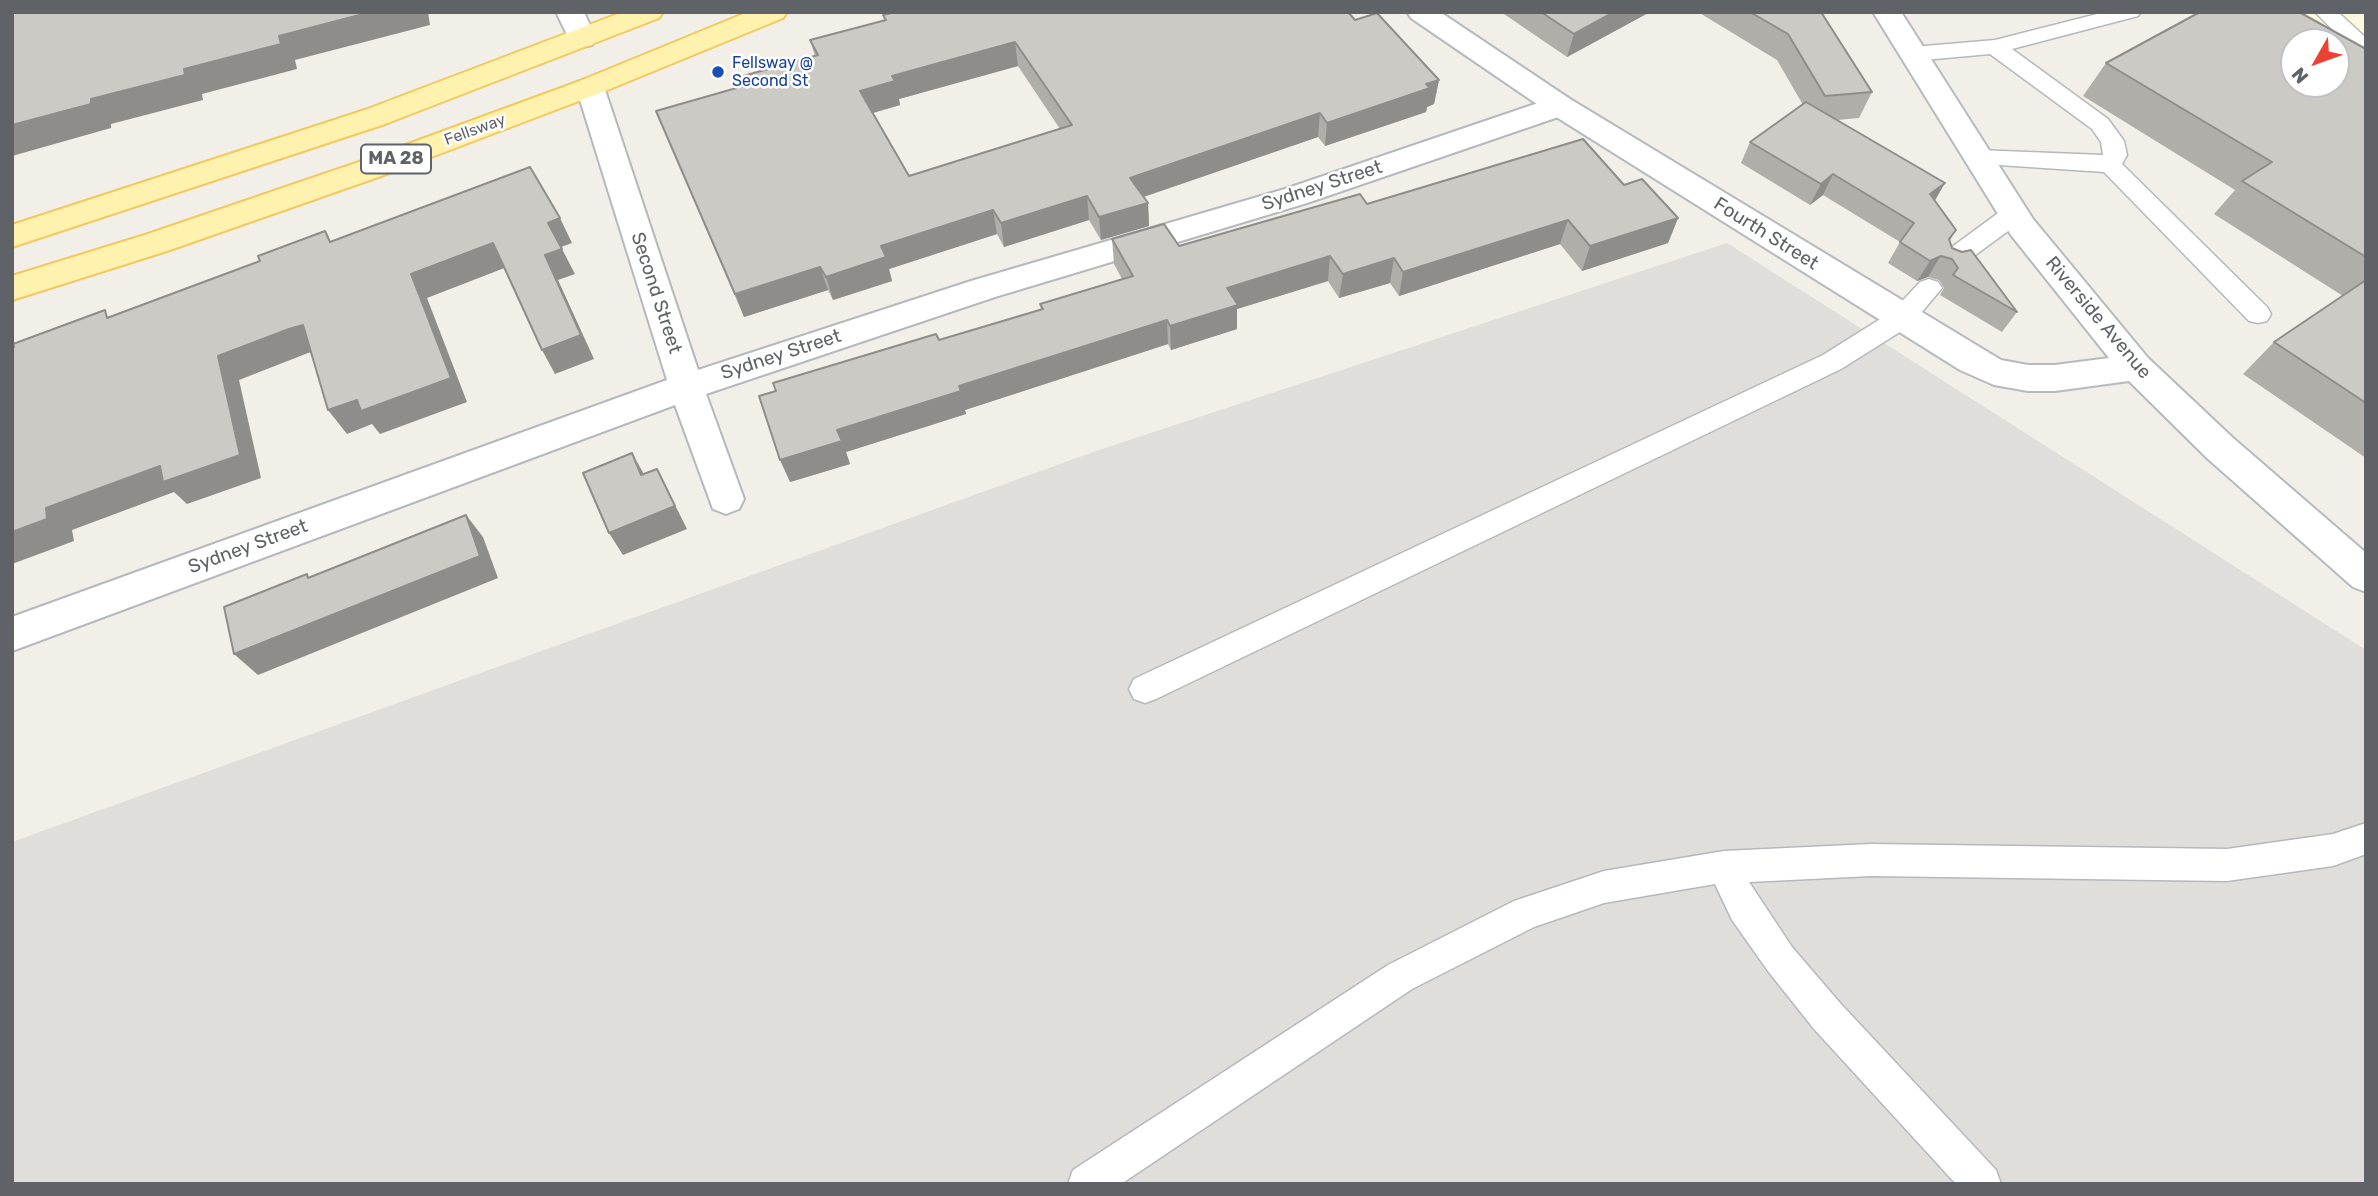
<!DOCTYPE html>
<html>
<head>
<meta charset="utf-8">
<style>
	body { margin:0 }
	#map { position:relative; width:2378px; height:1196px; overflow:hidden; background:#f1efe8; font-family:Rubik,sans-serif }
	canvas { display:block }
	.frame { position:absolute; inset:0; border:14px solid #5f6368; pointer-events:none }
	.north { position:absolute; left:2280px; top:28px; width:70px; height:70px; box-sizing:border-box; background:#fff; border:2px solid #bfc1c3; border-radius:50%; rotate:230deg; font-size:19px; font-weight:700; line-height:28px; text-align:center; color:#5f6368 }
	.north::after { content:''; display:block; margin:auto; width:24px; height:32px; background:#ea4335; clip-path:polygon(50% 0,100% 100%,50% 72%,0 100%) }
</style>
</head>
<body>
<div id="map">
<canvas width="2378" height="1196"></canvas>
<div class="frame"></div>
<div class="north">N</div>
</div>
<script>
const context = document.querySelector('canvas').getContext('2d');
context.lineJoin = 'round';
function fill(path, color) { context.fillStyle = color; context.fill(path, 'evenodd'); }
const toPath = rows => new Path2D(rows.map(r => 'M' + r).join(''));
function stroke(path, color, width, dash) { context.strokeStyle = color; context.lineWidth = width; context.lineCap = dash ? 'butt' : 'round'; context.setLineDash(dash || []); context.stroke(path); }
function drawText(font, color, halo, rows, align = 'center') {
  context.font = font + ' Rubik,sans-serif'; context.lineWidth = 5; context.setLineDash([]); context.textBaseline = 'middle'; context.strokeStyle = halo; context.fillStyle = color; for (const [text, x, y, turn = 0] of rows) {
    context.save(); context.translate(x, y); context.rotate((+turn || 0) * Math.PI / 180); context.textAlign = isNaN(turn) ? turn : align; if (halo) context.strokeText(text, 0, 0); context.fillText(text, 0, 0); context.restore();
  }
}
fill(toPath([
	[2272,12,2366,12,2366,88,2336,42]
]), '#fef7e0');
fill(toPath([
	[1727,243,2366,650,2366,1184,12,1184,12,842,1096,451]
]), '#e0deda');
const lane = toPath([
	[2105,12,2141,12,2138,16,2012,49,2108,119,2124,141,2127,155,2122,164,2267,307,2271,314,2267,321,2258,323,2249,321,2104,172,1969,163,1965,158,1969,153,1977,150,2103,155,2101,142,2092,129,1990,54,1913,61,1905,59,1902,54,1905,49,1913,47,1995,40,2105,12],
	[2315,12,2338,12,2366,38,2366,57,2358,55,2315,12],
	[2014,206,2023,208,2026,214,2023,220,1959,267,1950,270,1941,267,1938,261,1941,255,2005,208,2014,206],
	[1929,279,1938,282,1942,288,1911,325,1841,369,1156,699,1145,703,1134,699,1129,689,1134,679,1823,355,1893,311,1920,282,1929,279],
	[2366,823,2366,854,2333,866,2227,881,1871,876,1749,882,1792,947,1840,1003,1996,1170,2001,1184,1956,1184,1814,1029,1768,971,1732,920,1715,884,1604,903,1534,927,1412,989,1121,1184,1068,1184,1073,1170,1388,965,1514,901,1604,871,1724,851,1871,844,2227,849,2333,834,2366,823]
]);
const street = toPath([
	[556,12,584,12,596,39,592,45,582,47,572,45,556,12],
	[590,78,600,81,604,87,698,370,971,281,1285,189,1550,99,1560,97,1570,99,1575,106,1570,113,1307,203,995,297,706,394,744,499,739,509,726,514,713,509,675,405,12,651,12,617,667,380,576,87,580,81,590,78]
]);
const secondary = toPath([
	[1407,12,1440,12,1570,99,2001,360,2028,365,2055,365,2109,358,2011,235,1873,12,1901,12,2033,219,2148,358,2233,438,2366,553,2366,592,2353,587,2207,458,2129,381,2055,391,2028,391,1994,385,1960,370,1550,113,1411,18,1407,12]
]);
const primary = toPath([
	[623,12,663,12,659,18,385,124,12,247,12,225,365,110,623,12],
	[748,12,787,12,783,18,600,93,384,175,167,251,12,300,12,276,145,235,362,161,580,81,748,12]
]);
stroke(lane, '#b5b8bc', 3);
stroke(street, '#b5b8bc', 4);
stroke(secondary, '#b6babf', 4);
stroke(primary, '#f2c960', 4);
fill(lane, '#fff');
fill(street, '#fff');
fill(secondary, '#fff');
fill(primary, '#fff2af');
fill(toPath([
	[1501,12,1650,12,1567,57],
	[1698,12,1821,12,1872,92,1859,118,1837,120,1934,201,1952,248,2017,312,2002,332,1940,295,1944,288,1939,280,1928,277,1917,281,1888,263,1900,242,1823,195,1810,205,1741,163,1750,142,1803,105,1777,60],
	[883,15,1355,20,1439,80,1434,104,1427,107,1426,112,1325,146,1318,137,1144,197,1148,203,1149,226,1101,240,1089,220,1004,247,997,234,889,269,892,281,833,300,828,290,744,317,656,111,746,85,743,76,815,56,810,40,884,20],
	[1018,66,1060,129,909,176,872,113,900,105,899,99],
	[2366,49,2366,458,2243,374,2274,342,2343,296,2214,214,2235,190,2083,96,2106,63],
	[1624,185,1678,218,1668,243,1582,271,1560,244,1399,296,1390,283,1339,298,1328,281,1237,309,1237,329,1171,350,1168,344,965,410,966,414,846,452,850,464,790,482,939,340,1041,310,1040,304,1122,279,1114,264,1112,239,1179,246,1367,204]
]), '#afaea9');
fill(toPath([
	[371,12,428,12,430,25,295,60,297,69,202,94,203,100,111,124,111,128,12,156,12,125,279,36],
	[1614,12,1650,12,1567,57,1574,34],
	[1015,42,1018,66,899,99,900,105,866,115,860,91,892,76],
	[1439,80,1434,104,1427,107,1426,112,1325,146,1327,123],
	[1320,113,1318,137,1131,201,1130,178],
	[1833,174,1823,195,1810,205,1821,184],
	[1945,183,1933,204,1930,194],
	[1087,196,1089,220,1004,247,1001,223],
	[1148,203,1149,226,1101,240,1099,217],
	[993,210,997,234,889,269,892,281,833,300,826,277,881,246],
	[560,218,572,243,561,247,548,223],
	[1678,218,1668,243,1582,271,1590,246],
	[1568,220,1560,244,1399,296,1403,272],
	[1956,230,1928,277,1917,281,1930,261],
	[493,243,507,267,427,298,467,402,380,434,372,424,347,434,328,410,411,274],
	[562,249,575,274,558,280,594,359,555,374,542,350,545,255],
	[1330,256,1328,281,1237,309,1237,329,1171,350,1170,326,1227,288],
	[1394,258,1390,283,1339,298,1343,274],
	[820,267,828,290,744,317,735,294],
	[1167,320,1168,344,965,410,966,414,846,452,850,464,790,482,780,460,837,430,959,386],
	[303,325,322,349,308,353,239,380,261,478,187,504,174,492,72,530,74,541,12,564,12,532,46,508,218,356,289,329],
	[632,453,645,476,641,475],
	[657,469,687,529,623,555,609,533],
	[466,515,483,537,498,578,258,675,234,654]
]), '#8f8d8a');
const building = toPath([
	[12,12,371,12,279,36,281,44,184,69,185,75,91,99,91,104,12,125,12,12],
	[895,12,1348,12,1355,20,1377,13,1439,80,1426,84,1430,88,1327,123,1320,113,1130,178,1148,203,1099,217,1087,196,1001,223,993,210,881,246,886,257,826,277,820,267,735,294,656,111,747,85,743,76,818,55,810,40,886,20,883,15,895,12],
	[1015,42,1072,125,909,176,860,91,895,81,892,76,1015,42],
	[1541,12,1614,12,1574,34,1541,12],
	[1750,12,1821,12,1872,92,1825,96,1788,34,1750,12],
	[2200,12,2299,12,2366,49,2366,257,2242,181,2272,162,2106,63,2200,12],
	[2294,42,2336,42,2336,84,2294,84,2294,42],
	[1806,102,1945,183,1930,194,1956,230,1949,239,1952,248,1962,252,1971,250,2017,312,1953,275,1958,268,1952,259,1941,256,1930,261,1900,242,1914,223,1833,174,1821,184,1750,142,1806,102],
	[1583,139,1624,185,1642,179,1678,218,1590,246,1568,220,1403,272,1394,258,1343,274,1330,256,1227,288,1238,305,1170,326,1167,320,959,386,961,391,837,430,842,441,780,460,759,396,776,391,773,383,936,334,939,340,1043,309,1040,304,1133,276,1112,239,1164,224,1179,246,1360,194,1367,204,1583,139],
	[530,167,560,218,548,223,562,249,545,255,581,335,542,350,493,243,411,274,451,378,361,411,357,400,328,410,303,325,289,329,218,356,240,455,163,482,160,466,46,508,47,519,12,532,12,347,14,347,13,344,105,310,107,318,260,261,258,256,325,231,330,242,530,167],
	[2366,280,2366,403,2274,342,2366,280],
	[632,453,641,475,657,469,675,506,609,533,583,473,632,453],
	[466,515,480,556,234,654,224,607,307,574,308,578,466,515]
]);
fill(building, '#cccac5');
stroke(building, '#8f8d8a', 2);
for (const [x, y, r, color] of [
	[718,72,7,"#1a4fb4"]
]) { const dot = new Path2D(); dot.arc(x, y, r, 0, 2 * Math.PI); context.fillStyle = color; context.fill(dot); stroke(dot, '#fff', 2.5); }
drawText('16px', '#164399', '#fff', [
	["Fellsway @",732,63],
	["Second St",732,81]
], 'left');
drawText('16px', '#5f6368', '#fff', [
	["Fellsway",475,130,-20]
]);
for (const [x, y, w] of [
	[396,159,70]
]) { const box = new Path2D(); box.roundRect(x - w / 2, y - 14.5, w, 29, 5); context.fillStyle = '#fff'; context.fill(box); stroke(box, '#5f6368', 2); }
drawText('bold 18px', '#5f6368', null, [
	["MA 28",396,159]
]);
drawText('19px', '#5f6368', '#fff', [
	["Sydney Street",1322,186,-18],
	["Fourth Street",1766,234,32],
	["Second Street",656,293,72],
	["Riverside Avenue",2098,318,50],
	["Sydney Street",781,355,-18],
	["Sydney Street",248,547,-20]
]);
</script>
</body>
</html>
